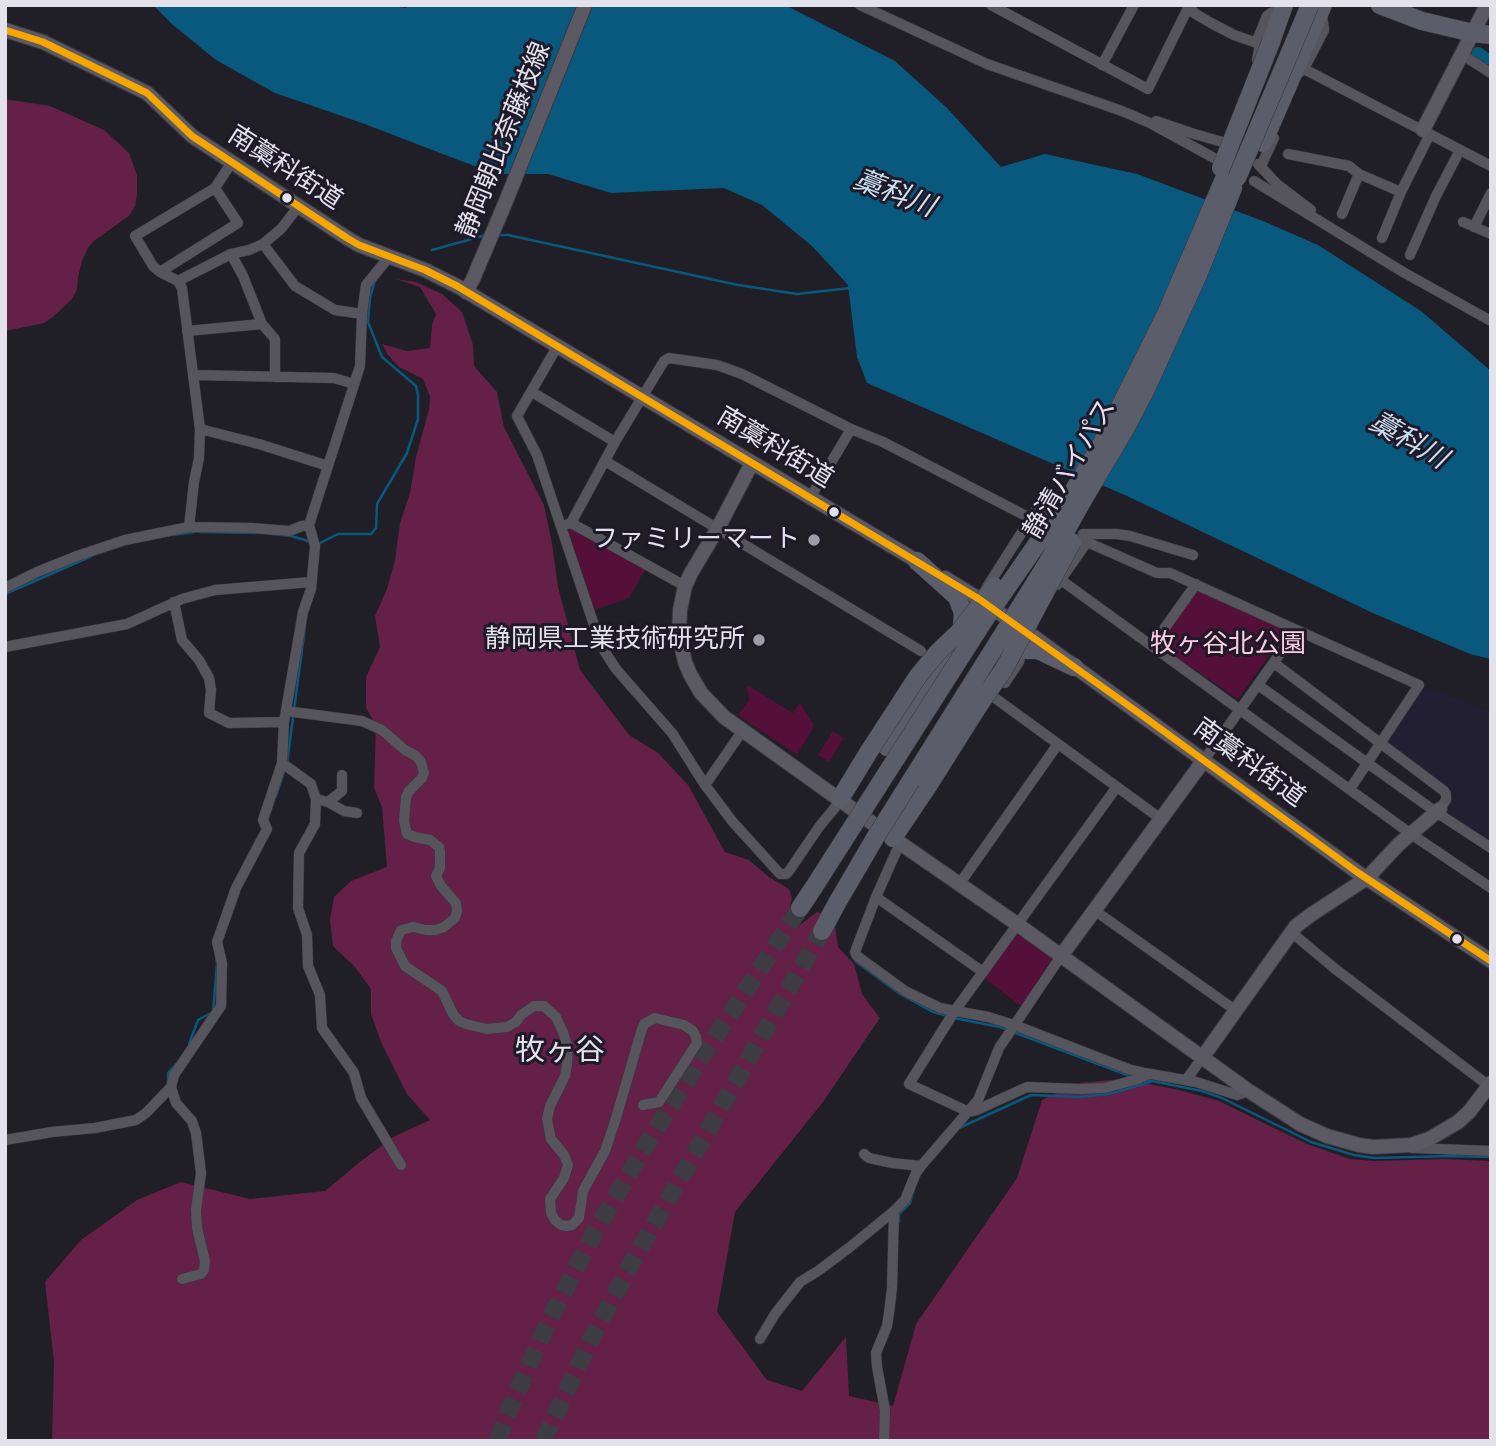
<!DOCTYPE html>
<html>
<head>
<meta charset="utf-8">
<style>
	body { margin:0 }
	#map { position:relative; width:1496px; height:1446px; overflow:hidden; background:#201e26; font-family:Karla,sans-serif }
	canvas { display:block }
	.frame { position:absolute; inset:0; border:7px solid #e2e1ec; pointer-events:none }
</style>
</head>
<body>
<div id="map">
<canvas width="1496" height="1446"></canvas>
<div class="frame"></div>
</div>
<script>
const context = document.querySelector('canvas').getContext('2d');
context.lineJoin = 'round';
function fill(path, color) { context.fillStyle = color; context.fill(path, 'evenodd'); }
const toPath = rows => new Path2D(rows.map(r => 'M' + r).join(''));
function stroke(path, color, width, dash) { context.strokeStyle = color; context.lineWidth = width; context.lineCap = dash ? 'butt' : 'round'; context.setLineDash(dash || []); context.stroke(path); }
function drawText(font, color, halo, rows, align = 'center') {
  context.font = font + ' Karla,"Noto Sans JP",sans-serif'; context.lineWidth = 6; context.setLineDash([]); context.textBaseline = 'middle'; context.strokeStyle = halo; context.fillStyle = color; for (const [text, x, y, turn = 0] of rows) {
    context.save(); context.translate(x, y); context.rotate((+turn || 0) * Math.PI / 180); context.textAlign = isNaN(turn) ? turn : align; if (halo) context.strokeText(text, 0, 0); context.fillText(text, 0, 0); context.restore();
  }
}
fill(toPath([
	[1424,687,1491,712,1491,844,1447,815,1455,795,1385,741]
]), '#231f33');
fill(toPath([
	[572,527,646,568,629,598,595,610,568,530],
	[1198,589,1288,629,1238,699,1157,644],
	[747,685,793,713,800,702,814,726,797,755,738,715,749,700],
	[833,731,844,738,829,762,818,755],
	[1017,931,1052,956,1051,961,1021,1006,984,978]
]), '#551039');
fill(toPath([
	[5,99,50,106,104,130,129,153,137,175,137,195,135,206,129,216,95,240,88,248,82,261,78,277,77,290,71,300,53,317,44,323,5,331],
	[396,279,416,282,442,294,462,312,473,345,474,366,497,392,504,427,544,505,552,543,558,587,580,670,629,735,658,753,688,785,725,852,749,860,769,877,789,889,792,898,787,917,800,925,817,912,830,915,835,927,838,947,854,964,862,994,880,1018,823,1102,735,1212,717,1312,767,1380,802,1391,846,1337,849,1396,893,1406,916,1324,1017,1178,1042,1100,1079,1083,1110,1080,1139,1082,1179,1090,1219,1101,1307,1144,1350,1159,1374,1161,1443,1159,1491,1161,1491,1441,52,1441,54,1362,45,1282,81,1240,137,1200,181,1182,250,1199,325,1191,361,1161,395,1136,430,1120,407,1094,381,1042,371,1014,371,989,354,966,333,946,330,920,334,897,351,881,387,867,382,807,374,788,376,725,366,708,366,677,380,647,375,616,387,589,395,560,400,523,410,493,416,457,429,409,430,397,423,379,399,367,388,355,382,344,407,351,430,348,432,325,436,314,420,287]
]), '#642047');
fill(toPath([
	[153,5,386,5,406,8,408,5,785,5,895,61,947,108,1001,167,1045,154,1137,174,1263,221,1318,245,1421,311,1491,371,1491,659,1470,654,1375,614,1127,496,867,383,857,357,848,285,812,246,762,205,724,188,611,193,548,174,495,174,362,123,275,93,216,60,173,25]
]), '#08597d');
stroke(toPath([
	[496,235,508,235,738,285,797,294,850,288],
	[432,250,486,235],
	[201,532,257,533],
	[271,534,291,536,312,542],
	[173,535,194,532],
	[318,544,338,534,371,534,376,528,377,504,407,453,418,419,418,395,416,386,382,357,368,322,370,298,375,280],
	[5,594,92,556],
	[287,763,305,627],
	[276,796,285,769],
	[855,961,900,994,933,1012,948,1016],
	[954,1018,1000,1027,1130,1076],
	[189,1044,198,1020,213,1012,217,963,216,957],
	[1147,1080,1202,1091,1222,1098,1311,1142,1354,1155,1374,1158,1452,1156,1491,1157],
	[168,1082,168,1073,176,1064],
	[959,1128,1031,1095,1079,1097,1109,1094,1153,1081],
	[899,1222,899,1214,910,1203,914,1189]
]), '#08597d', 2.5);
stroke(toPath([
	[1478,54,1491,63]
]), '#08597d', 14);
stroke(toPath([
	[498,1441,506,1417,550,1318,595,1232,644,1148,692,1072,800,908],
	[543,1441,593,1335,635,1257,822,931]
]), '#3d3b44', 18, [18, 9]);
const street = toPath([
	[860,5,987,64,1122,111,1150,123,1225,164],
	[991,5,1148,89,1189,6],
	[1189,5,1194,13,1211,23,1234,35,1257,43,1259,46,1259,50,1257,60],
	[1256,43,1267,16,1271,13,1282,9],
	[1461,54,1491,73],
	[1102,65,1134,5],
	[1304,69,1491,166],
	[1300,72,1304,69,1324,30,1322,14],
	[1156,121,1191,133,1226,143],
	[1288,154,1349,166,1359,174,1401,192],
	[232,162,215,188,135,236,153,266,160,272,178,281,182,288,200,429,259,444,328,466],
	[1258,164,1277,184,1311,210],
	[1261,166,1274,138],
	[1254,181,1403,272,1491,321],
	[1342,214,1359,174],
	[1463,222,1491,234],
	[1474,227,1491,193],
	[1382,238,1401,192,1430,134],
	[263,244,295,286,335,310,362,314],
	[231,254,243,276,262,324,275,339,275,377],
	[1410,255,1436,196,1460,150],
	[160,272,238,223,215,188],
	[178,281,231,254,249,250,263,244,281,229,298,207],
	[187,331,262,324],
	[557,347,517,416,537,455,595,628,605,652,616,669,672,733,705,785,732,821,780,874,786,874,789,871,819,827,841,800],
	[194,375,334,378,354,384],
	[532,392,615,442],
	[605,461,921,651],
	[810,498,851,429,883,442,1030,518],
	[571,523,615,442,664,361,669,358,717,365,742,374,851,429],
	[568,524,571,523,685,586],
	[189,527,194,482,199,458,200,429],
	[1193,555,1130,536,1117,534,1083,534,1087,542,1157,573,1170,573,1419,685,1350,789],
	[1061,580,1411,834,1491,888],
	[1057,585,1087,542],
	[987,587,1036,510,1045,514],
	[5,588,37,572,77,556,125,540,189,527,252,528,289,531,302,526,309,525],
	[174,602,182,640,199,660,209,678,211,690,209,713,229,723,284,722],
	[1152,646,1196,584],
	[5,647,127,624,182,599,215,590,311,582],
	[1274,663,1444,791,1446,794,1446,800,1440,809],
	[1005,683,1019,662,1021,650],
	[1258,685,1436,812,1491,848],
	[995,698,1161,819],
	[286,711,362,721,382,730,405,750,416,756,421,762,424,773,422,778,409,791,406,797,404,821,407,834,415,837,430,840,439,847,440,852,440,868,436,876,441,886,456,903,457,911,455,918,444,927,435,930,426,930,413,927,401,930,396,941,396,948,405,966,442,991,453,1014,459,1021,466,1024,487,1029,507,1027,516,1022,521,1015,534,1006,544,1006,556,1017,563,1032,568,1049,567,1064,565,1076,550,1106,547,1119,551,1139,564,1155,568,1165,564,1178,550,1199,551,1213,555,1220,561,1225,567,1226,572,1225,579,1218,583,1191,605,1151,616,1118,642,1029,644,1024,655,1018,684,1025,693,1031,696,1037,697,1043,659,1102,643,1105],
	[1204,760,1297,630],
	[282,763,311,784,316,799,315,824,299,853,298,908,307,935,308,966,320,995,322,1028,354,1073,361,1098,401,1165],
	[705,785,743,730],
	[1116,788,954,1012,909,1084,969,1112,977,1110,1027,1087,1081,1089,1105,1088,1138,1079,1149,1074],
	[316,799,328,802,344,811,357,813],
	[328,802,342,791,342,775],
	[900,843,876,897,855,952,857,956,905,991,940,1008,988,1017,1014,1025,1128,1069,1145,1073,1196,1082,1237,1095,1243,1093,1246,1089],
	[960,883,1058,744],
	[876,897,983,972],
	[1094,910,1235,1010],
	[1291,932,1334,968,1489,1086],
	[1186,1080,1202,1058],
	[171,1087,176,1103,192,1121,196,1133,201,1173,196,1210,197,1228,205,1261,204,1270,201,1274,182,1279],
	[5,1140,52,1132,95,1128,136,1120,146,1113,171,1087,174,1075,221,1006,222,963,217,942,236,888,267,829,263,820,282,763,284,722,303,612,311,589,315,546,309,525,360,366,362,314,366,285,390,256],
	[1412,1148,1491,1151],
	[864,1154,869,1158,892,1163,921,1166],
	[760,1339,775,1314,800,1282,818,1271,850,1247,894,1211,905,1200,916,1173,921,1166,978,1100,999,1048,1061,956],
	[884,1441,885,1410,877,1367,876,1353,887,1326,889,1313,892,1288,894,1211]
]);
const secondary = toPath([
	[5,30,43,42,147,93,192,136,347,238,359,245,425,270,457,286,925,566],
	[1423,130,1487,5],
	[466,292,473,279,506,201,585,5],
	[752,463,718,528,691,573,685,586,680,610,679,635,685,662,690,674,701,693,724,717,900,843,1017,924,1246,1089,1300,1124,1327,1136,1359,1145,1373,1147,1411,1145,1429,1139,1458,1122,1469,1112,1491,1083],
	[945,578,979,599,1023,629,1357,872,1491,961],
	[1061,956,1204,760],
	[1202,1058,1296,926,1312,914,1367,878,1399,844,1440,809]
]);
const highway = toPath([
	[1380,5,1422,21,1473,33,1491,35],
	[1271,42,1284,5],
	[1263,143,1323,5],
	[1071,495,1102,443,1166,314,1227,172],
	[1083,500,1124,431,1145,391,1198,275,1233,188],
	[917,561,957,597,963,613,962,626],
	[1003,658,1021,650,1038,650,1074,667],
	[887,747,945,651],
	[840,799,868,753],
	[893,838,928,786],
	[800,908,814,887],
	[822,931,837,903]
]);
stroke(street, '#39383f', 11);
stroke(secondary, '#39383f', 16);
stroke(highway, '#39383f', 19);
stroke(street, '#56545c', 10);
stroke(secondary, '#5b5a64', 14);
stroke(highway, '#5b5d6a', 18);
const highwayBridge = toPath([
	[1221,168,1271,42],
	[1237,178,1310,5],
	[868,753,918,676,938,652,960,631,994,586],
	[928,786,981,702,1004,669,1072,542],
	[814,887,985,619,1071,495],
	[837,903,875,838,1005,631,1048,562,1083,500]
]);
stroke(highwayBridge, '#39383f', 19, []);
stroke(highwayBridge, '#5b5d6a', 18);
stroke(toPath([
	[5,30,43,42,147,93,192,136,347,238,359,245,425,270,457,286,979,599,1136,711,1357,872,1491,961]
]), '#f7a600', 7);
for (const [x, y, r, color] of [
	[287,198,6,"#e2e1ec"],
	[834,512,6,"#e2e1ec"],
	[814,540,7,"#9e9da7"],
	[759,640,7,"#9e9da7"],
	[1457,939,6,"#e2e1ec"]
]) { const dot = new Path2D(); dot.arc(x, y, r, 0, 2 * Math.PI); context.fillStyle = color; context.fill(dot); stroke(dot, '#1e1a2a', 2.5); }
drawText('26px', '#e2e1ec', '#1e1a2a', [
	["静岡朝比奈藤枝線",504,140,-68],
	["南藁科街道",285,168,33],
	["南藁科街道",775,448,31],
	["静清バイパス",1070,469,-60],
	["南藁科街道",1249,763,36]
]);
drawText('26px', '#e2e1ec', '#1e1a2a', [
	["ファミリーマート",800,540],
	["静岡県工業技術研究所",745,640]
], 'right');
drawText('26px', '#fdcde2', '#1e1a2a', [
	["牧ヶ谷北公園",1228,645]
]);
drawText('italic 28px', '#cae0ee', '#1e1a2a', [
	["藁科川",894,194,21],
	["藁科川",1408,441,30]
]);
drawText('30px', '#e2e1ec', '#1e1a2a', [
	["牧ヶ谷",560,1051]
]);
</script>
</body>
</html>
